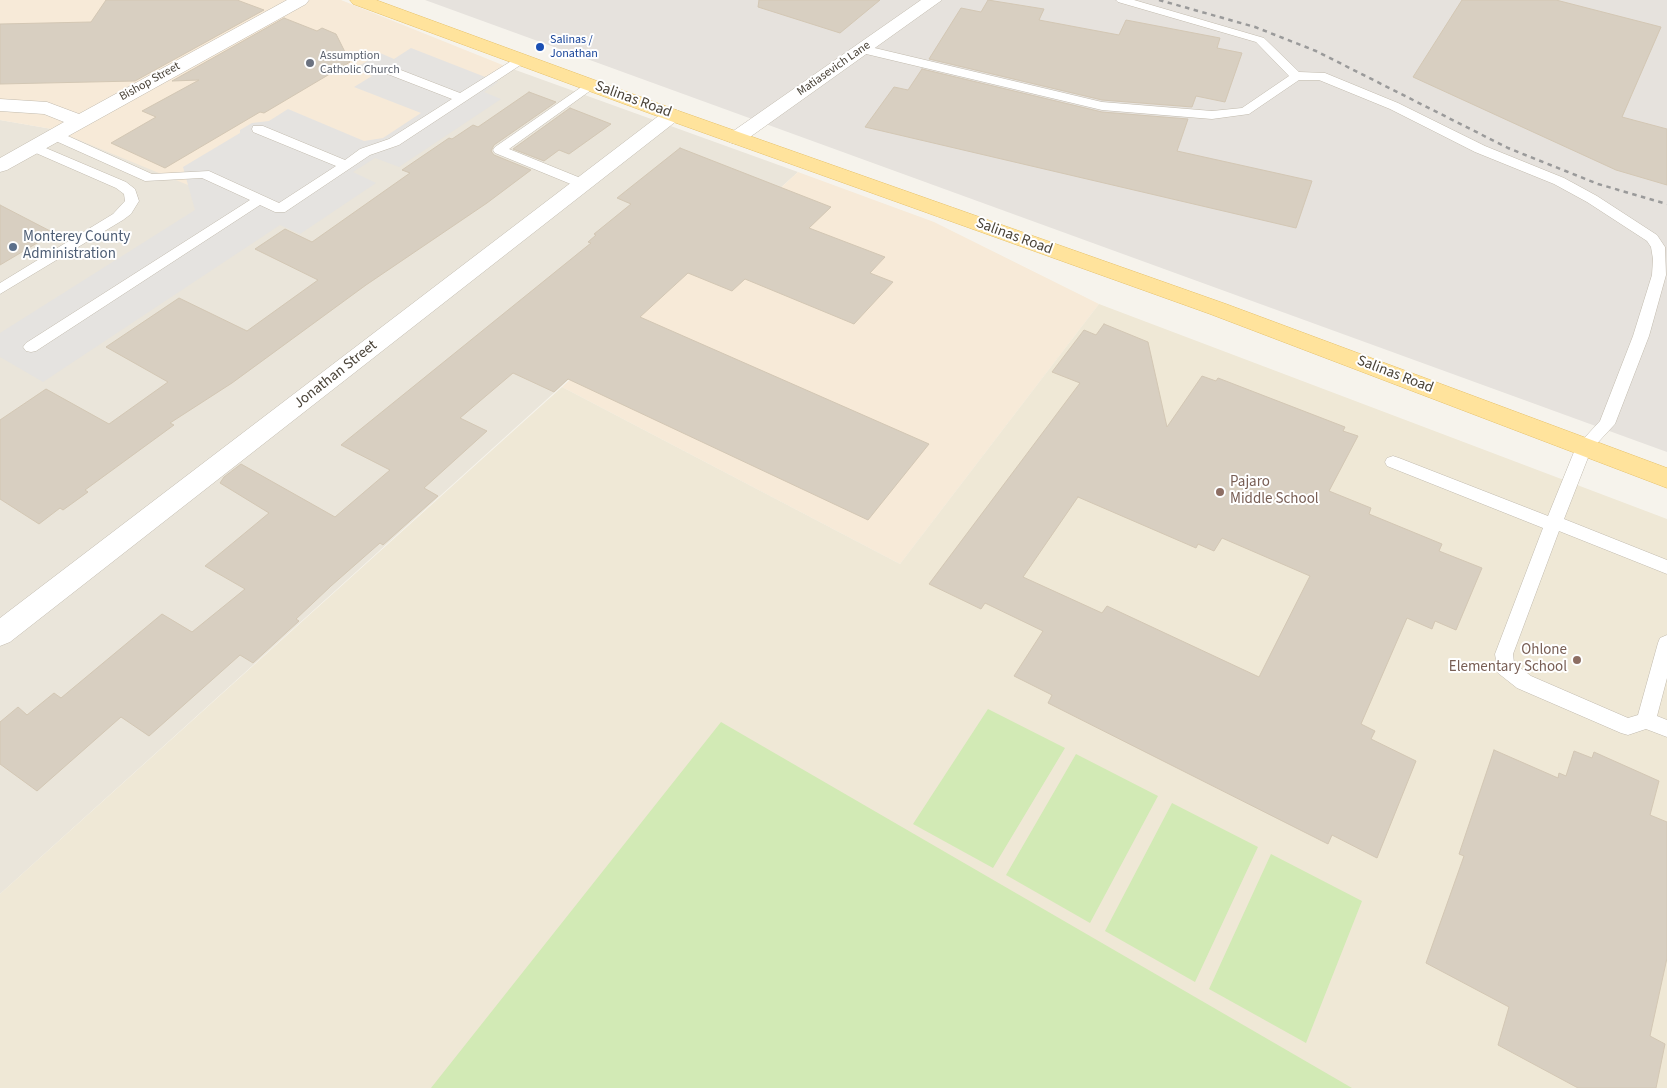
<!DOCTYPE html>
<html>
<head>
<meta charset="utf-8">
<style>
	body { margin:0 }
	canvas { display:block; background:#f6f3ec }
</style>
</head>
<body>
<canvas width="1667" height="1088"></canvas>
<script>
const context = document.querySelector('canvas').getContext('2d');
context.lineJoin = 'round';
function fill(path, color) { context.fillStyle = color; context.fill(path, 'evenodd'); }
const toPath = rows => new Path2D(rows.map(r => 'M' + r).join(''));
function stroke(path, color, width, dash) { context.strokeStyle = color; context.lineWidth = width; context.lineCap = dash ? 'butt' : 'round'; context.setLineDash(dash || []); context.stroke(path); }
function drawText(font, color, halo, rows, align = 'center') {
  context.font = font + ' "Source Sans 3",sans-serif'; context.lineWidth = 4; context.setLineDash([]); context.textBaseline = 'middle'; context.strokeStyle = halo; context.fillStyle = color; for (const [text, x, y, turn = 0] of rows) {
    context.save(); context.translate(x, y); context.rotate((+turn || 0) * Math.PI / 180); context.textAlign = isNaN(turn) ? turn : align; if (halo) context.strokeText(text, 0, 0); context.fillText(text, 0, 0); context.restore();
  }
}
fill(toPath([
	[510,68,798,172,0,894,0,120,52,129]
]), '#eae5da');
fill(toPath([
	[0,0,341,0,510,68,273,220,52,129,0,120],
	[798,172,934,222,1099,304,900,564,562,387]
]), '#f7ead8');
fill(toPath([
	[425,0,1667,0,1667,452]
]), '#e6e2dd');
fill(toPath([
	[1099,304,1667,519,1667,1088,0,1088,0,894,562,387,900,564]
]), '#efe8d6');
fill(toPath([
	[988,709,1065,748,993,868,913,824],
	[721,722,1352,1088,431,1088],
	[1076,754,1158,796,1090,923,1006,875],
	[1172,803,1258,847,1195,982,1105,931],
	[1271,854,1362,901,1306,1043,1209,989]
]), '#d2eab5');
fill(toPath([
	[411,48,498,82,484,92,501,99,399,167,375,158,353,172,376,183,300,234,280,225,43,382,0,357,0,333,195,210,183,167,240,133,240,130,252,123,269,121,288,109,364,141,383,138,421,113,354,87,372,76,354,69,380,53,394,59]
]), '#e5e3e0');
const building = toPath([
	[106,0,237,0,264,10,135,81,0,84,0,24,91,22,106,0],
	[759,0,880,0,840,33,758,7,759,0],
	[988,0,1044,9,1039,20,1119,35,1126,20,1220,38,1217,48,1242,53,1225,102,1196,96,1192,107,1102,100,929,59,961,8,981,12,988,0],
	[1462,0,1556,0,1661,27,1622,117,1667,129,1667,185,1616,170,1413,77,1462,0],
	[284,18,317,31,322,28,336,34,350,62,264,113,260,112,165,168,111,143,156,117,142,111,199,80,172,81,284,18],
	[922,69,1102,112,1188,119,1177,151,1312,181,1296,228,865,127,894,87,908,90,922,69],
	[529,92,556,102,494,145,491,151,494,155,531,170,487,203,366,285,232,383,170,423,174,425,85,490,88,492,63,510,60,508,39,524,0,499,0,420,46,389,109,424,168,382,106,347,179,298,247,331,318,280,255,249,285,229,312,242,410,173,402,170,449,138,452,139,473,125,478,127,529,92],
	[570,108,611,124,569,154,559,150,544,161,513,149,570,108],
	[680,148,831,207,809,228,885,257,870,273,893,282,854,324,745,279,732,291,688,273,640,317,929,444,868,520,568,379,554,392,513,373,460,418,487,431,424,488,438,496,383,545,380,543,331,586,296,619,299,621,253,663,240,655,149,736,121,717,37,791,0,764,0,722,18,707,27,715,54,693,61,698,162,614,192,632,245,589,205,566,269,513,220,483,224,477,241,464,335,517,390,470,341,445,591,243,588,242,596,235,594,234,631,204,617,198,680,148],
	[0,205,54,233,0,265,0,205],
	[1104,324,1148,342,1167,427,1202,376,1216,381,1218,378,1345,427,1343,431,1358,436,1329,491,1371,508,1369,514,1442,544,1439,551,1482,568,1456,630,1435,621,1432,629,1407,618,1361,724,1375,731,1371,739,1416,761,1377,858,1332,835,1328,844,1048,703,1052,695,1014,676,1043,631,985,603,981,609,929,584,1080,383,1052,372,1084,330,1096,335,1104,324],
	[1078,497,1196,548,1198,544,1214,551,1222,538,1310,576,1259,677,1107,606,1102,613,1023,577,1078,497],
	[1494,750,1558,778,1559,773,1566,776,1574,751,1592,758,1594,752,1659,781,1650,815,1667,822,1667,958,1650,1036,1665,1044,1656,1088,1578,1088,1498,1045,1509,1007,1426,963,1464,856,1459,854,1494,750]
]);
fill(building, '#d8cfc1');
stroke(building, '#d3c7b4', 1);
const lane = toPath([
	[1116,0,1134,0,1264,38,1299,72,1325,73,1398,103,1485,146,1564,178,1597,196,1657,235,1665,247,1666,275,1649,336,1615,424,1591,450,1564,519,1667,560,1667,574,1559,531,1513,654,1514,663,1531,676,1628,718,1638,715,1658,643,1660,638,1667,635,1667,678,1657,716,1667,720,1667,737,1646,729,1628,735,1621,733,1517,688,1498,673,1495,654,1543,528,1387,466,1385,462,1387,458,1393,456,1399,458,1548,516,1576,447,1600,421,1633,336,1652,275,1653,259,1651,247,1647,241,1587,202,1554,184,1475,152,1390,109,1319,80,1299,80,1249,114,1212,119,1102,110,862,53,856,49,862,45,1102,102,1212,111,1242,108,1289,76,1256,42,1118,2,1116,0],
	[521,55,525,56,527,59,525,62,399,145,370,155,285,212,275,212,260,205,36,351,31,352,26,351,23,347,26,343,250,200,202,178,145,181,49,138,48,135,49,132,59,132,152,174,209,171,279,203,336,166,253,132,252,129,253,126,263,126,345,160,360,149,389,139,452,99,385,73,383,70,385,67,393,67,460,93,521,55],
	[590,81,594,82,596,85,594,88,509,149,588,181,590,184,588,187,578,187,495,153,493,150,495,147,590,81],
	[34,143,126,182,135,189,139,201,131,214,123,220,0,294,0,283,113,214,125,201,124,194,116,188,29,150,28,147,29,144,34,143]
]);
const street = toPath([
	[287,0,309,0,306,4,7,170,0,172,0,158,64,122,44,114,0,111,0,99,47,102,79,114,287,0],
	[921,0,942,0,743,142,736,144,729,142,726,138,729,134,921,0],
	[672,109,679,111,682,115,679,119,10,642,0,646,0,618,665,111,672,109]
]);
const primary = toPath([
	[350,0,376,0,679,111,1226,304,1667,468,1667,488,1210,314,665,119,353,4,350,0]
]);
stroke(lane, '#c2bbae', 1);
stroke(street, '#c2bbae', 1);
stroke(primary, '#e6c16a', 1);
fill(lane, '#fff');
fill(street, '#fff');
fill(primary, '#ffe39c');
stroke(toPath([
	[1159,0,1255,27,1316,51,1508,148,1598,184,1667,204]
]), '#9a9a9a', 2.5, [4.5, 4.5]);
for (const [x, y, r, color] of [
	[540,47,5,"#1a4fb4"],
	[310,63,5,"#6b7280"],
	[13,247,5,"#5c6f8a"],
	[1220,492,5,"#8d6e63"],
	[1577,660,5,"#8d6e63"]
]) { const dot = new Path2D(); dot.arc(x, y, r, 0, 2 * Math.PI); context.fillStyle = color; context.fill(dot); stroke(dot, '#fff', 2); }
drawText('12px', '#164399', '#fff', [
	["Salinas /",550,40],
	["Jonathan",550,54]
], 'left');
drawText('12px', '#5b616d', '#fff', [
	["Assumption",320,56],
	["Catholic Church",320,70]
], 'left');
drawText('12px', '#4b4439', '#fff', [
	["Matiasevich Lane",834,69,-35],
	["Bishop Street",150,82,-29]
]);
drawText('15px', '#4b4439', '#fff', [
	["Salinas Road",633,100,20],
	["Salinas Road",1014,237,20],
	["Jonathan Street",336,375,-38],
	["Salinas Road",1395,375,21]
]);
drawText('15px', '#4e5e75', '#fff', [
	["Monterey County",23,238],
	["Administration",23,255]
], 'left');
drawText('15px', '#785e54', '#fff', [
	["Pajaro",1230,483],
	["Middle School",1230,500],
	["Ohlone",1567,651,"right"],
	["Elementary School",1567,668,"right"]
], 'left');
</script>
</body>
</html>
